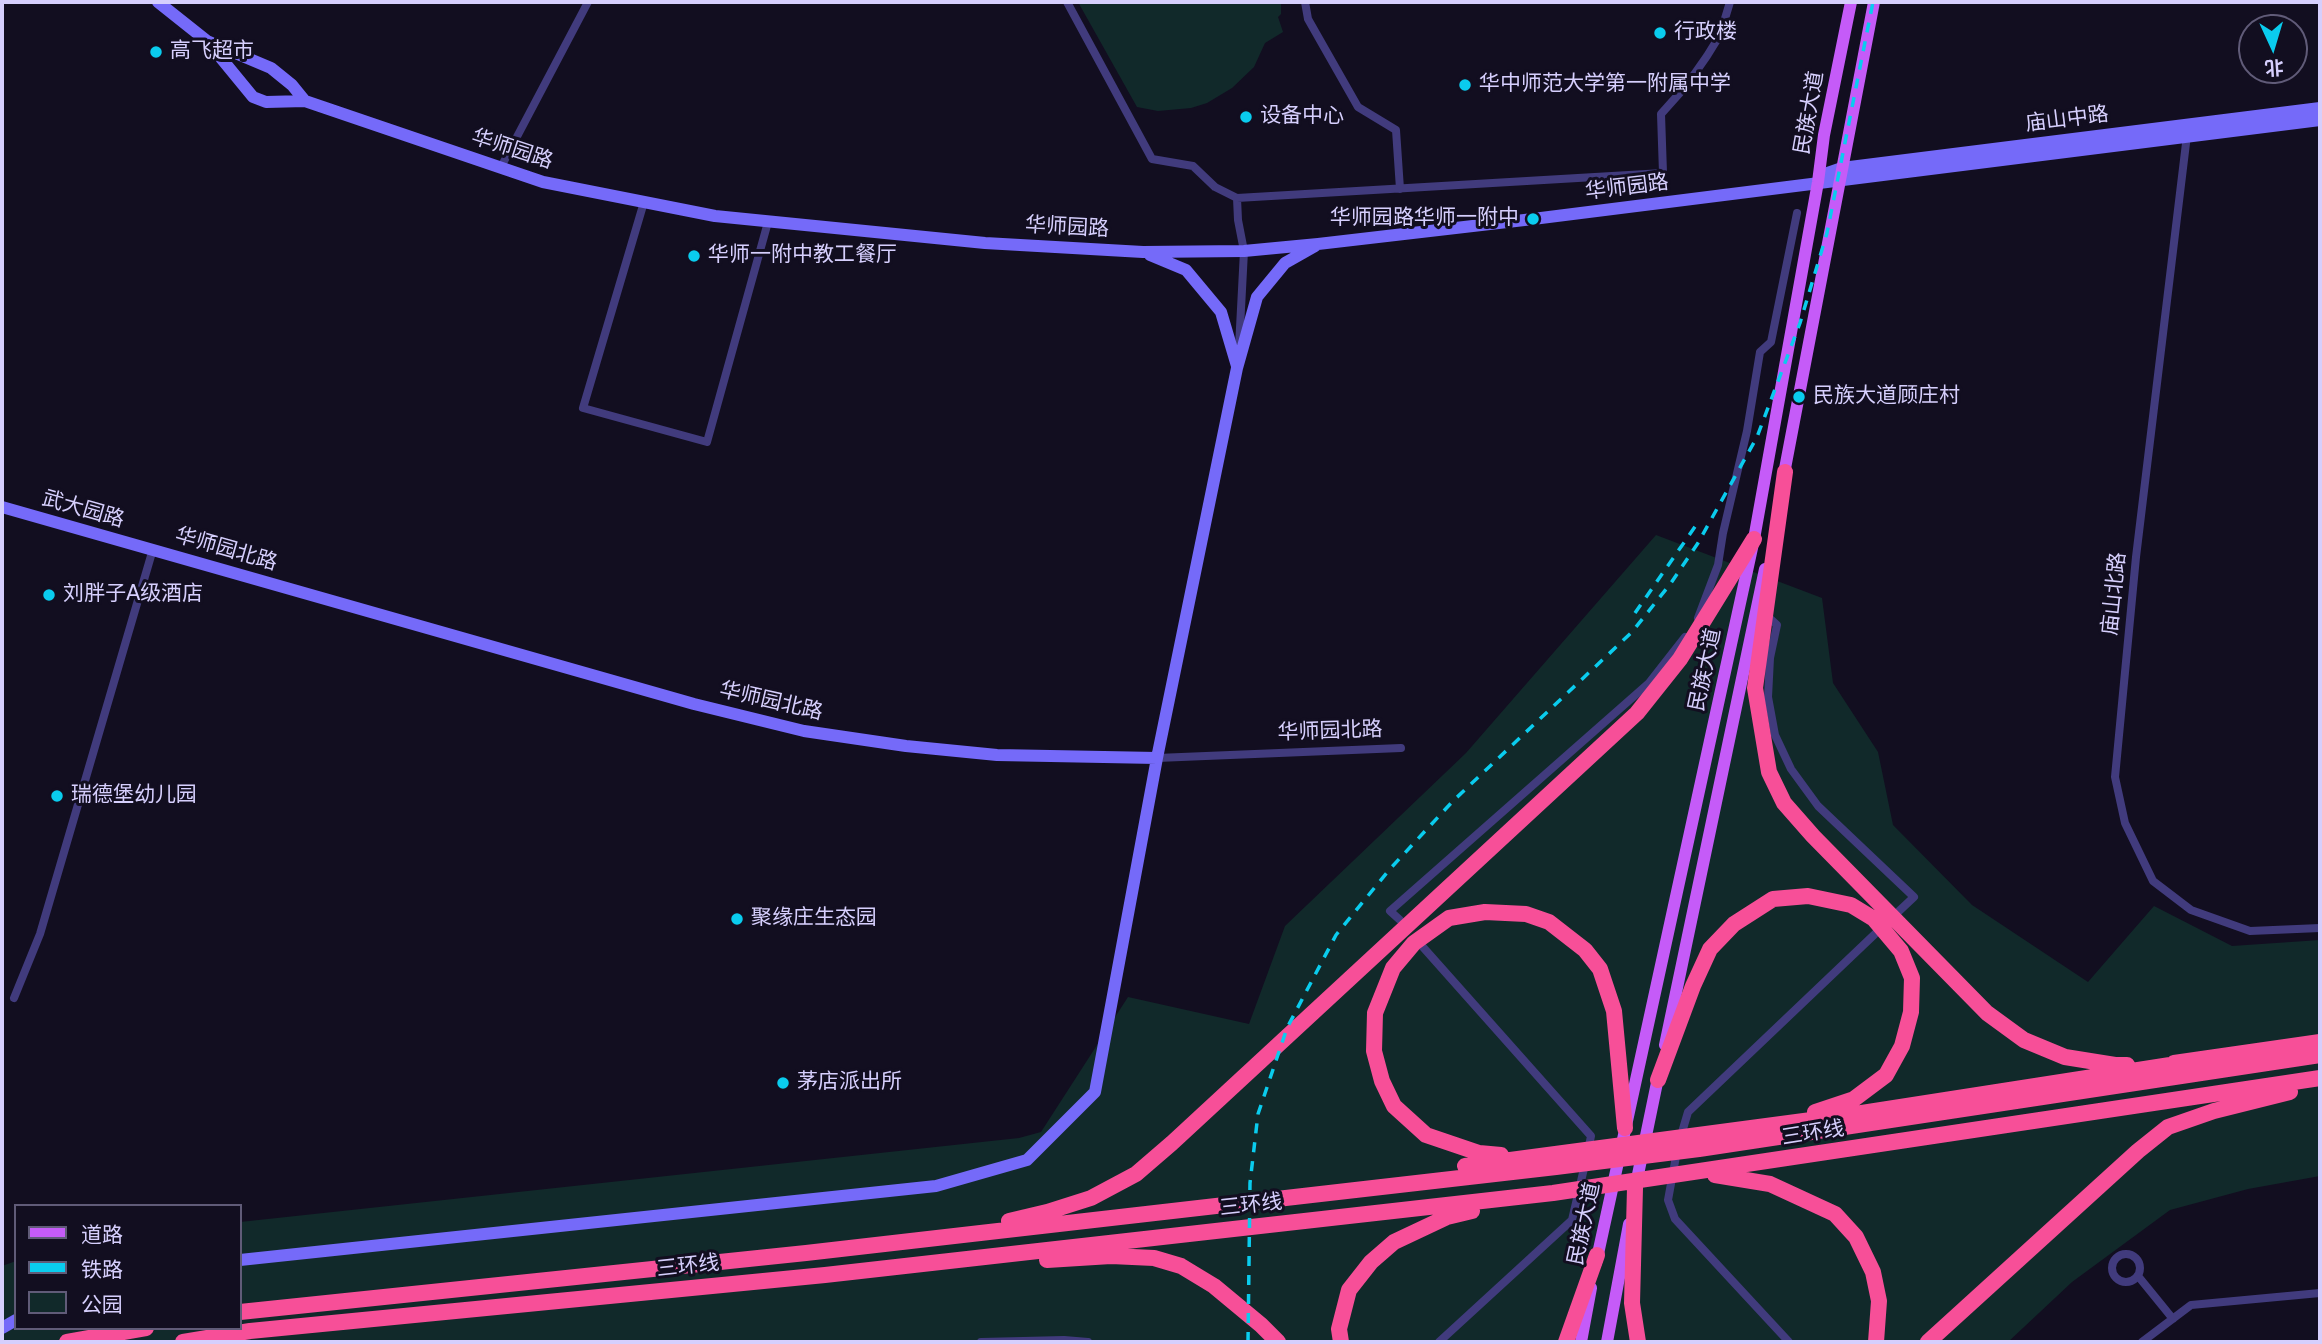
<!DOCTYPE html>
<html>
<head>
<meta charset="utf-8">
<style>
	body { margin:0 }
	#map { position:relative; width:2322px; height:1344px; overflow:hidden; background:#120e20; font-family:"DejaVu Sans","Noto Sans SC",sans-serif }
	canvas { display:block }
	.frame { position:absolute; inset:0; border:4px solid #d6cffd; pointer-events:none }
	.legend { position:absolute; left:14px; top:1204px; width:228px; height:126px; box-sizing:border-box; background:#120e20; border:2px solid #605b78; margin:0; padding:9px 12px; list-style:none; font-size:21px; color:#d6cffd }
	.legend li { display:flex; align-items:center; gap:14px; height:35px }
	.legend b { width:35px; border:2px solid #605b78 }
	.north { position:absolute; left:2238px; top:14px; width:70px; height:70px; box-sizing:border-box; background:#120e20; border:2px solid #605b78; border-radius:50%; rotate:176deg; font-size:19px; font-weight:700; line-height:28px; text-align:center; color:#d6cffd }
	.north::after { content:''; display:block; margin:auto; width:24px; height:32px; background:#0accee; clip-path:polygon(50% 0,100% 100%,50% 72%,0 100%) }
</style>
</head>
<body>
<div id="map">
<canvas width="2322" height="1344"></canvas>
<div class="frame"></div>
<ul class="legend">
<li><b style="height:9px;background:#c55bf8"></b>道路</li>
<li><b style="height:9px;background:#0accee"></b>铁路</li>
<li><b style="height:19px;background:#11292a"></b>公园</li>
</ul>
<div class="north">北</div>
</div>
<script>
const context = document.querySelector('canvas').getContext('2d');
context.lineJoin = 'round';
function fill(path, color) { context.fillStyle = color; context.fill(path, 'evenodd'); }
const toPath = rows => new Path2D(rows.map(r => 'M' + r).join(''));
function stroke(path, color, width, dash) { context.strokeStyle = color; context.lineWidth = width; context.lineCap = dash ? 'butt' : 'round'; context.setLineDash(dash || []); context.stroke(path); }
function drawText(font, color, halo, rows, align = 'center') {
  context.font = font + ' "DejaVu Sans","Noto Sans SC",sans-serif'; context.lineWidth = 6; context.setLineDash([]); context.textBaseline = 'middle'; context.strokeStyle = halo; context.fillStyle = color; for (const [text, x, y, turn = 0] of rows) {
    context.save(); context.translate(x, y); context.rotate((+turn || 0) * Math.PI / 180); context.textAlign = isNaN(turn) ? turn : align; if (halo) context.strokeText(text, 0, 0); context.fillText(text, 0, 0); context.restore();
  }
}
fill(toPath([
	[1078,2,1281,2,1281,14,1278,17,1283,32,1265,43,1254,67,1232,88,1207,103,1191,108,1158,111,1137,107],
	[1656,535,1822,598,1833,683,1878,752,1893,825,1972,905,2088,982,2154,906,2232,946,2320,940,2320,1176,2248,1189,2170,1210,2072,1282,2008,1342,2,1342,2,1266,16,1261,16,1328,240,1328,240,1222,1019,1138,1041,1132,1128,997,1249,1024,1285,926,1466,753]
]), '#11292a');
stroke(toPath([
	[1067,2,1152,159,1193,166,1215,187,1237,198,1663,173,1661,114,1686,86,1707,56,1720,35,1730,2],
	[1305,2,1308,19,1358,107,1396,130,1400,189],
	[2187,135,2136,557,2115,777,2125,823,2153,881,2191,910,2250,931,2320,928],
	[501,167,588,2],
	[1237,198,1238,220,1244,251,1239,347],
	[644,202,583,408,707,442,768,222],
	[1765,614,1777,625,1770,658,1768,697,1775,735,1791,769,1818,806,1914,897,1898,912],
	[1698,618,1718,565,1723,533,1747,431,1760,352,1771,342,1797,213],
	[1157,758,1401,748],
	[1400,920,1390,911,1649,683,1685,637],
	[1422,946,1591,1136,1588,1151],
	[14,998,40,934,153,549],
	[1680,1139,1688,1112,1876,933],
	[1677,1151,1668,1200,1675,1219,1789,1342],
	'2112 1268a14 14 0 1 1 28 0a14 14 0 1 1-28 0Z',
	[2138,1276,2173,1319],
	[981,1342,1064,1340,1088,1342],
	[1439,1342,1572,1220,1585,1164],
	[2142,1342,2191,1305,2320,1293]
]), '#413b7d', 8);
stroke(toPath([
	[158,2,207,41,253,97,266,102,305,101,543,182,715,216,985,243,1143,252,1244,251,1318,244,1533,219,2320,120],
	[207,41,271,68,292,85,305,101],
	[1819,176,1842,168,2320,108],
	[1150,255,1186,270,1221,312,1237,366],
	[2,507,694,704,804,731,906,746,997,755,1157,758],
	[240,1260,936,1186,1027,1160,1095,1092,1157,758,1237,368,1257,297,1285,263,1315,246],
	[2,1328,16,1320]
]), '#756af9', 12);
stroke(toPath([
	[1783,479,1874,2],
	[1665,1045,1765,569],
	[1635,1189,1659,1073],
	[1596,1263,1754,539,1818,182,1824,135,1851,2],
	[1581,1342,1591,1288],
	[1607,1342,1629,1224]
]), '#c55bf8', 12);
stroke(toPath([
	[1785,472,1755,688,1769,772,1784,803,1813,836,1987,1013,2024,1040,2065,1057,2115,1065,2127,1065],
	[2174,1063,2320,1042],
	[1658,1080,1693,986,1710,949,1734,924,1773,899,1808,896,1851,905,1874,919,1901,951,1912,978,1911,1012,1902,1046,1886,1075,1854,1099,1815,1112],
	[1501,1155,1479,1153,1426,1135,1394,1106,1382,1081,1374,1051,1375,1013,1393,968,1414,943,1449,918,1485,912,1526,914,1549,922,1585,950,1600,969,1614,1011,1625,1128],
	[1465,1166,1849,1115,2183,1063],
	[1715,1175,1770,1184,1835,1214,1856,1237,1873,1272,1879,1301,1876,1342],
	[1635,1188,1632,1303,1638,1342],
	[1009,1221,1047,1212,1091,1198,1136,1174,1172,1143,1637,713,1680,659,1754,539],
	[1047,1260,1111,1256,1154,1258,1181,1266,1214,1286,1261,1325,1278,1342],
	[240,1312,806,1253,1556,1167,1699,1149,2320,1055],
	[67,1342,146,1328],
	[183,1342,250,1331,825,1275,1553,1193,2320,1078],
	[1341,1342,1339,1329,1349,1290,1371,1262,1394,1242,1447,1217,1472,1211],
	[1566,1342,1597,1255],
	[1928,1342,2138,1151,2168,1127,2214,1111,2290,1092]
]), '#f74f98', 16);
stroke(toPath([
	[1635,613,1699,521],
	[1248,1342,1250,1183,1258,1114,1287,1028,1336,935,1389,870,1453,801,1632,632,1671,583,1698,543,1757,437,1800,323,1827,233,1873,2]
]), '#0accee', 3.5, [10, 9]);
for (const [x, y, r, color] of [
	[1660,33,7,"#0accee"],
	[156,52,7,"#0accee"],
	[1465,85,7,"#0accee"],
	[1246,117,7,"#0accee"],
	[1533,219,7,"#0accee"],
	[694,256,7,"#0accee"],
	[1799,397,7,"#0accee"],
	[49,595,7,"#0accee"],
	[57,796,7,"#0accee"],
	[737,919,7,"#0accee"],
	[783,1083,7,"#0accee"]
]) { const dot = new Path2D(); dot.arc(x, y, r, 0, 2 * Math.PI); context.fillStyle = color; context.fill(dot); stroke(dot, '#120e20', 2.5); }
drawText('21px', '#d6cffd', '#120e20', [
	["行政楼",1674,33],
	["高飞超市",170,52],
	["华中师范大学第一附属中学",1479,85],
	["设备中心",1260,117],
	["华师园路华师一附中",1519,219,"right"],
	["华师一附中教工餐厅",708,256],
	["民族大道顾庄村",1813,397],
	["刘胖子A级酒店",63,595],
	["瑞德堡幼儿园",71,796],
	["聚缘庄生态园",751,919],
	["茅店派出所",797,1083]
], 'left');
drawText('21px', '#d6cffd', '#120e20', [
	["民族大道",1810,113,-80],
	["庙山中路",2067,120,-7],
	["华师园路",512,150,18],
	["华师园路",1627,188,-7],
	["华师园路",1067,228,3],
	["武大园路",83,510,16],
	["华师园北路",226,550,16],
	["庙山北路",2115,594,-84],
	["民族大道",1706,670,-78],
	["华师园北路",771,702,13],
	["华师园北路",1330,732,-2],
	["三环线",1813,1134,-9],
	["三环线",1251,1206,-6],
	["民族大道",1585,1224,-78],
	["三环线",688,1267,-6]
]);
</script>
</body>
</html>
